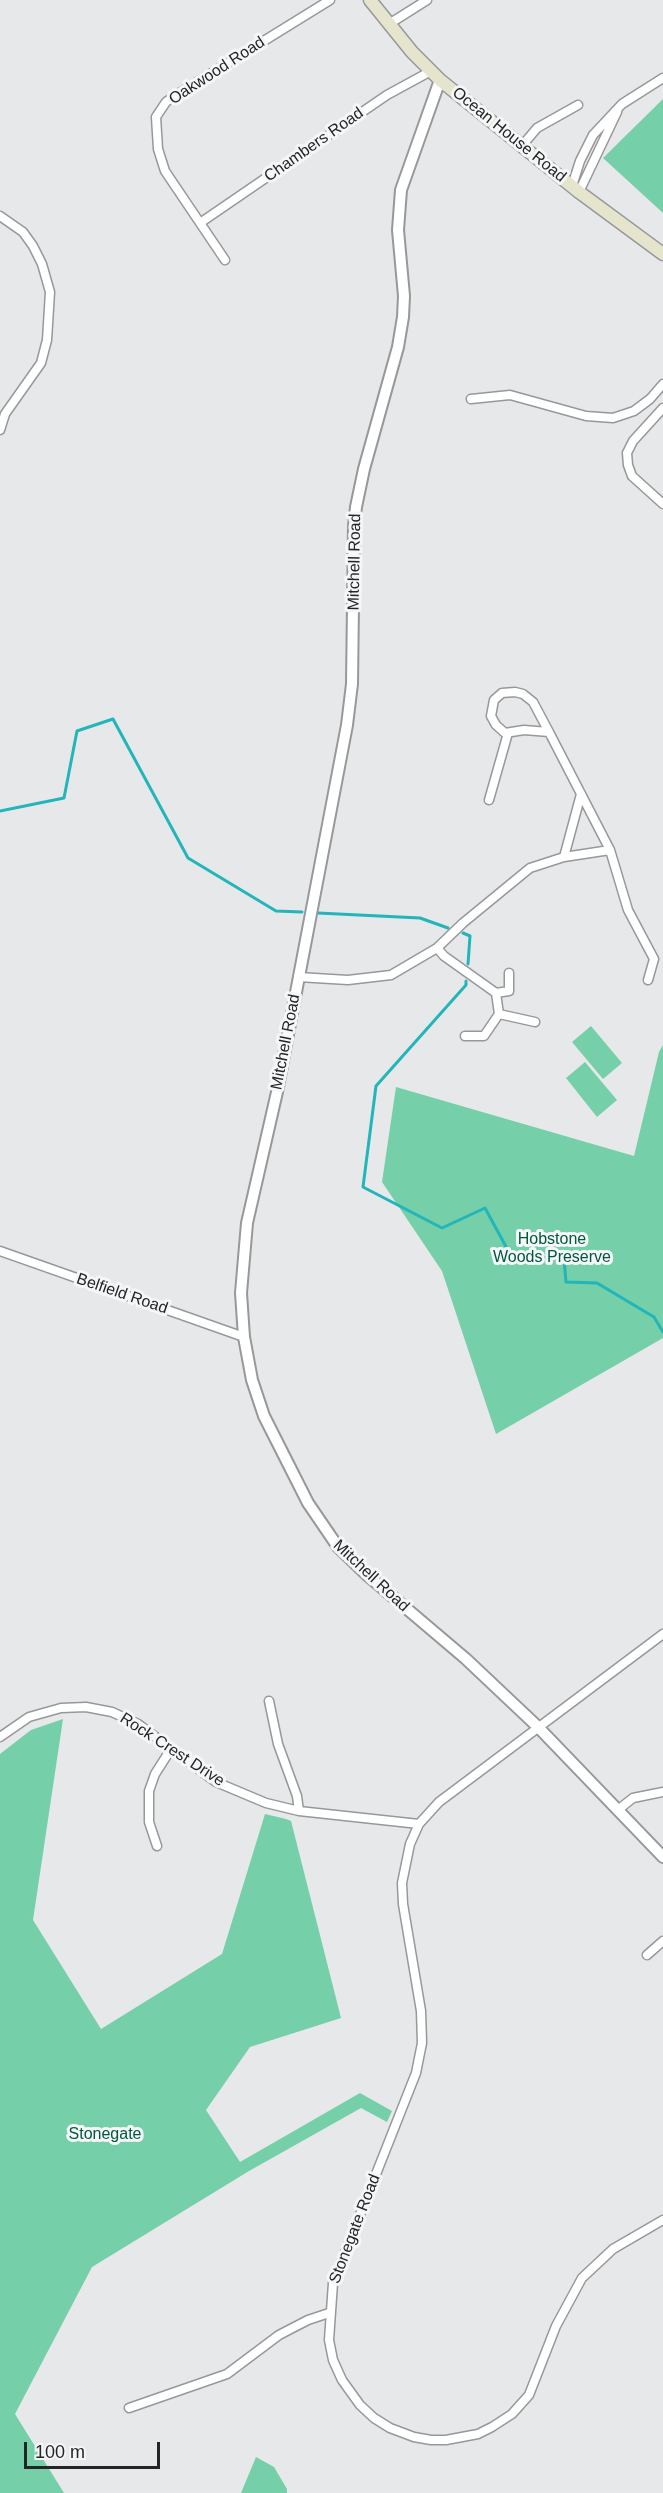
<!DOCTYPE html>
<html>
<head>
<meta charset="utf-8">
<style>
	body { margin:0 }
	#map { position:relative; width:663px; height:2493px; overflow:hidden; background:#e7e8ea; font-family:Helvetica,sans-serif }
	canvas { display:block }
	.scale { position:absolute; left:24px; top:2442px; width:136px; height:27px; box-sizing:border-box; border:3px solid #252526; border-top:0; padding-left:8px; font-size:18px; line-height:21px; white-space:nowrap; color:#252526; -webkit-text-stroke:4px #f5f6f8; paint-order:stroke }
</style>
</head>
<body>
<div id="map">
<canvas width="663" height="2493"></canvas>
<div class="scale">100 m</div>
</div>
<script>
const context = document.querySelector('canvas').getContext('2d');
context.lineJoin = 'round';
function fill(path, color) { context.fillStyle = color; context.fill(path, 'evenodd'); }
const toPath = rows => new Path2D(rows.map(r => 'M' + r).join(''));
function stroke(path, color, width, dash) { context.strokeStyle = color; context.lineWidth = width; context.lineCap = dash ? 'butt' : 'round'; context.setLineDash(dash || []); context.stroke(path); }
function drawText(font, color, halo, rows, align = 'center') {
  context.font = font + ' Helvetica,sans-serif'; context.lineWidth = 6; context.setLineDash([]); context.textBaseline = 'middle'; context.strokeStyle = halo; context.fillStyle = color; for (const [text, x, y, turn = 0] of rows) {
    context.save(); context.translate(x, y); context.rotate((+turn || 0) * Math.PI / 180); context.textAlign = isNaN(turn) ? turn : align; if (halo) context.strokeText(text, 0, 0); context.fillText(text, 0, 0); context.restore();
  }
}
fill(toPath([
	[663,99,663,213,603,158],
	[591,1026,622,1063,603,1079,572,1042],
	[663,1045,663,1338,496,1434,442,1271,382,1182,396,1087,634,1156,659,1052],
	[585,1062,617,1100,597,1117,566,1078],
	[63,1719,33,1920,101,2029,222,1954,265,1814,286,1819,291,1821,341,2018,250,2047,206,2110,240,2162,360,2093,392,2111,387,2122,361,2108,249,2171,92,2267,15,2414,64,2493,0,2493,0,1754,31,1730],
	[256,2457,274,2467,287,2489,287,2493,241,2493]
]), '#75cfa9');
stroke(toPath([
	[0,811,64,798,77,731,113,719,188,858,276,911,302,912],
	[318,913,420,918,448,928],
	[463,933,470,936,468,964],
	[466,981,466,985,376,1086,363,1187,442,1228,485,1208,510,1254,564,1259,566,1282,597,1283,654,1317,663,1332]
]), '#22b5b9', 3);
const minor = toPath([
	[389,24,427,0],
	[521,147,537,128,578,105],
	[572,186,580,161,593,135,622,104,663,78],
	[579,192,617,112],
	[0,216,23,232,33,246,42,264,50,292,47,340,41,363,5,414,0,430],
	[200,223,387,95,431,71],
	[225,260,165,171,158,149,156,117,166,102,173,97,330,0],
	[471,399,510,395,586,416,613,418,634,411,650,399,663,384],
	[663,408,633,441,627,453,628,465,632,476,663,504],
	[549,732,533,702,523,694,515,692,502,693,494,700,491,716,496,725,505,733,524,730,549,732,610,850,628,910,654,959,648,980],
	[489,800,508,733],
	[564,857,581,794],
	[437,948,444,956,496,993,499,1014,484,1036,465,1036],
	[298,977,348,980,391,975,437,948,463,923,530,868,564,857,610,850],
	[496,993,509,991,509,973],
	[499,1014,535,1022],
	[0,1251,244,1337],
	[663,1634,439,1802,419,1824,410,1844,402,1883,403,1904,421,2011,422,2043,416,2073,333,2283,329,2340,333,2360,342,2380,360,2405,374,2418,390,2428,414,2437,431,2440,446,2440,478,2434,492,2427,512,2414,529,2395,556,2326,582,2278,613,2249,663,2220],
	[269,1701,278,1744,297,1796,299,1811],
	[0,1737,29,1717,61,1708,86,1707,112,1712,138,1724,216,1782,266,1803,299,1811,419,1824],
	[619,1809,633,1798,663,1792],
	[157,1846,149,1822,149,1791,155,1774,171,1749],
	[647,1955,663,1941],
	[129,2408,227,2374,279,2335,308,2320,329,2313]
]);
const tertiary = toPath([
	[440,80,401,190,398,230,404,296,403,317,398,347,364,469,356,507,354,526,352,684,347,725,277,1092,247,1223,241,1293,244,1337,252,1380,264,1416,308,1503,338,1547,367,1575,466,1659,538,1727,663,1857]
]);
const secondary = toPath([
	[370,0,412,52,440,80,579,192,663,254]
]);
stroke(minor, '#97989a', 11);
stroke(tertiary, '#97989a', 14);
stroke(secondary, '#97989a', 15);
stroke(minor, '#fff', 8);
stroke(tertiary, '#fff', 10);
stroke(secondary, '#e5e4cd', 12);
drawText('16px', '#252526', '#f5f6f8', [
	["Oakwood Road",217,71,-33],
	["Ocean House Road",509,135,39],
	["Chambers Road",314,145,-35],
	["Mitchell Road",355,562,-89],
	["Mitchell Road",286,1042,-79],
	["Belfield Road",122,1294,19],
	["Mitchell Road",371,1576,43],
	["Rock Crest Drive",172,1750,33],
	["Stonegate Road",355,2229,-69]
]);
drawText('16px', '#00583d', '#f5f6f8', [
	["Hobstone",552,1240],
	["Woods Preserve",552,1258],
	["Stonegate",105,2135]
]);
</script>
</body>
</html>
